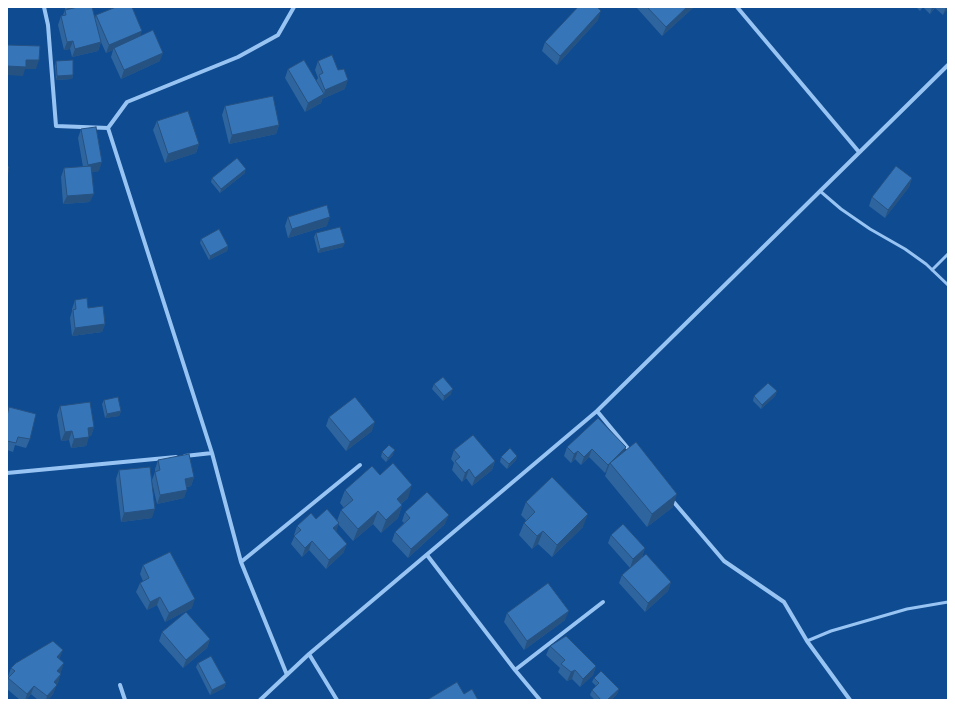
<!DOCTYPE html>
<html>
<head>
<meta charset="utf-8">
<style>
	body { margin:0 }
	#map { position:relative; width:955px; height:707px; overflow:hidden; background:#0f4b90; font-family:Poppins,sans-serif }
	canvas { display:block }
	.frame { position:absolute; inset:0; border:8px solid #fff; pointer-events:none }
</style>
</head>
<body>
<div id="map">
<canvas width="955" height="707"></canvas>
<div class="frame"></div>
</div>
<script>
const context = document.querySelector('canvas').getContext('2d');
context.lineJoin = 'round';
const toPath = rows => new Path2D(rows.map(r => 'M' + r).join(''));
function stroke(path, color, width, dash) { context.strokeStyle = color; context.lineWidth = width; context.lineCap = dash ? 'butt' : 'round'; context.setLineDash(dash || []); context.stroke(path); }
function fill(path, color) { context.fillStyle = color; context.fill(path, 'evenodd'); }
stroke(toPath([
	[820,191,841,209,870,229,905,249,926,264,948,285],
	[932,270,948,254],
	[807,641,831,631,907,609,948,602]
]), '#98c4f3', 3);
stroke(toPath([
	[44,7,48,25,56,126,108,128],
	[737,7,859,152],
	[108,128,212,453,241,562,287,675],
	[108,128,127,102,238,57,278,35,294,7],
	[597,411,631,452],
	[185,456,212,453],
	[7,473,176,457],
	[672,500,724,561,784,602,807,641,850,700],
	[427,555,515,670,540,700],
	[241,562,360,465],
	[309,654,337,700],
	[515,670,603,602],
	[120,685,125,700],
	[260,700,309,654,597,411,948,65]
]), '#98c4f3', 4);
fill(toPath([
	[65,7,92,7,95,18,96,15,140,36,160,61,121,79,111,57,113,50,106,53,101,42,98,51,72,57,70,49,64,50,58,25,61,16,63,15,65,10],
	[636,7,694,7,662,36],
	[916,7,948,7,943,15,935,8,930,14,923,7,920,11],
	[598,20,557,65,542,51,545,42],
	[56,61,73,75,72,79,56,80,55,66],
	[318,61,345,89,322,99,321,103,305,112,285,78,288,69,316,81,318,78,315,70],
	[225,106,279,125,276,134,229,144,222,115],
	[157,121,199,144,196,153,165,163,153,130],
	[81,129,99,171,92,172,90,202,63,204,61,177,64,168,83,167,78,138],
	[245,173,220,193,211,182,212,178],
	[912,178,909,187,885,218,869,206,872,197],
	[288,217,327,226,288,238,285,226],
	[316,233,343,247,318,253,314,237],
	[201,239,228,246,227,251,209,260,200,243],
	[75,300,88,308,105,324,102,332,72,336,70,318,72,311,72,309],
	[434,384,451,394,443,401,432,389],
	[777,391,775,396,761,409,753,401,754,396],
	[104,400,121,411,119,416,105,418,102,404],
	[60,406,94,427,91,436,89,436,86,446,71,448,69,440,61,441,57,415],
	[9,407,30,439,26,448,15,445,13,452,7,450,7,413],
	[329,417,372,431,346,451,326,426],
	[567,447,625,451,673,507,647,527,605,476,607,471,605,473,589,457,581,465,575,459,571,463,564,456],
	[454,450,495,461,492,470,472,486,466,478,462,482,452,470,454,463,451,459],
	[382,452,393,455,386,462,381,457],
	[517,456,516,460,507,469,500,462,501,457],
	[158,460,194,477,191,486,187,487,184,498,157,504,152,482,152,518,121,522,116,479,119,470,152,480,155,472,155,469],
	[380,475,408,498,401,504,402,505,398,518,381,533,373,524,353,541,338,524,336,531,344,552,326,569,309,550,302,557,291,544,295,535,294,535,297,526,316,519,337,521,341,510,344,508,340,503,345,490],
	[526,502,583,527,552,557,538,544,532,549,519,535,524,523,526,520,521,515],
	[405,512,445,524,408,558,392,541,395,532,404,523,402,521],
	[611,535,645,548,642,557,671,582,668,591,645,612,619,583,622,575,630,568,608,543],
	[143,565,192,608,165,622,157,605,147,610,136,592,140,583,143,581,140,574],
	[507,613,565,620,524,650,504,622],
	[162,632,210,639,207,648,183,668,159,641],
	[550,646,596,666,593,675,580,687,572,679,567,681,558,672,560,668,546,655],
	[60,658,59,659,61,672,60,673,58,683,56,685,53,694,48,700,38,700,31,694,26,700,20,700,7,689,7,682,9,678,8,677,11,668],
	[198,663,226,683,224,688,210,695,196,667],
	[594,678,619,689,617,694,611,700,595,700,590,695,592,690,596,686,592,682]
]), '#2f659f');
fill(toPath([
	[68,7,88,7,66,13],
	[687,7,694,7,662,36,666,27],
	[932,7,935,7,930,14],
	[946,7,948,7,948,9,943,15],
	[601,11,598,20,557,65,560,56],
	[142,31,139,40,114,48,113,50,106,53,109,45],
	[73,41,70,49,64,50,67,42],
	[101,42,98,51,72,57,75,49],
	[163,53,160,61,121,79,124,70],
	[26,60,39,60,36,69,25,69,23,76,7,75,7,66],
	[73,75,72,79,56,80,57,76],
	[348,80,345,89,322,99,321,103,305,112,308,103,324,94,325,90],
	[279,125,276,134,229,144,232,135],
	[199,144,196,153,165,163,168,154],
	[102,162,99,171,85,174,88,165],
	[246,169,245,173,220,193,221,189],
	[912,178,909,187,885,218,888,210],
	[94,194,90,202,63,204,67,196],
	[330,217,327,226,288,238,292,229],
	[345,243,343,247,318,253,320,249],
	[228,246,227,251,209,260,210,256],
	[105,324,102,332,72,336,75,328],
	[453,389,451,394,443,401,444,396],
	[777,391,775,396,761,409,762,405],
	[121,411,119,416,105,418,107,414],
	[375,422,372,431,346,451,350,442],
	[94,427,91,436,85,437,88,428],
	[72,431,69,440,61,441,65,432],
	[89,437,86,446,71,448,74,439],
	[626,447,623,456,610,463,607,471,605,473,608,465],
	[592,449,589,457,581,465,584,457],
	[395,450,393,455,386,462,388,458],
	[578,451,575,459,571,463,574,454],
	[517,456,516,460,507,469,509,464],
	[495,461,492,470,472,486,475,478],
	[469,469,466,478,462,482,465,473],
	[194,477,191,486,182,488,185,479],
	[412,485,408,498,392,511,397,499],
	[187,490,184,498,157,504,160,495],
	[677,494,673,507,647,527,652,514],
	[402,505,398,518,381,533,386,520],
	[155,509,152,518,121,522,124,513],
	[378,511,373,524,353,541,358,529],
	[588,514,583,527,552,557,557,545],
	[449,515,445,524,408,558,411,549],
	[339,523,336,532,333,528],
	[543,531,538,544,532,549,537,536],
	[312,541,309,550,302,557,305,548],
	[347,544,344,552,326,569,329,560],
	[645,548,642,557,630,568,633,559],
	[671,582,668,591,645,612,648,603],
	[160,597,157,605,147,610,150,602],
	[195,599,192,608,165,622,169,613],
	[569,611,565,620,524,650,527,641],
	[210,639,207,648,183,668,186,660],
	[63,650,60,658,54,666,57,657],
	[64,663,61,672,54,679,57,671],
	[596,666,593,675,580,687,583,679],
	[575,670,572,679,567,681,571,672],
	[61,674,58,683,50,691,54,682],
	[226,683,224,688,210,695,212,690],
	[57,685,53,694,48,700,46,700,47,696],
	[34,686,31,694,26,700,25,700,27,694],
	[619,689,617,694,611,700,607,700]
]), '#265282');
const building = toPath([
	[78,7,92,7,101,42,75,49,73,41,67,42,61,16,66,15,65,10,78,7],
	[116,7,132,7,142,31,109,45,96,15,116,7],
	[578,7,597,7,601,11,560,56,545,42,578,7],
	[647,7,687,7,666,27,647,7],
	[153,30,163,53,124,70,114,48,153,30],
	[7,45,40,46,39,60,26,60,26,67,7,66,7,45],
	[332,55,338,70,344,69,348,80,325,90,319,75,323,73,318,61,332,55],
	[73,60,73,75,57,76,56,61,73,60],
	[304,60,324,94,308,103,288,69,304,60],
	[273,96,279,125,232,135,225,106,273,96],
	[188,111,199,144,168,154,157,121,188,111],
	[96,127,102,162,88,165,81,129,96,127],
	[237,158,246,169,221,189,212,178,237,158],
	[7,166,9,167,7,178,7,166],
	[91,166,94,194,67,196,64,168,91,166],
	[896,166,912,178,888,210,872,197,896,166],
	[327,205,330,217,292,229,288,217,327,205],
	[340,227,345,243,320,249,316,233,340,227],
	[219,229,228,246,210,256,201,239,219,229],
	[87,298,88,308,103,306,105,324,75,328,73,310,76,309,75,300,87,298],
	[443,377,453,389,444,396,434,384,443,377],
	[768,383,777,391,762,405,754,396,768,383],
	[118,397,121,411,107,414,104,400,118,397],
	[355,397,375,422,350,442,329,417,355,397],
	[90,402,94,427,88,428,89,437,74,439,72,431,65,432,60,406,90,402],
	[9,407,36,414,30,439,18,437,16,443,7,441,7,416,9,407],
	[598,418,626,447,608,465,592,449,584,457,578,451,574,454,567,447,598,418],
	[473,435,495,461,475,478,469,469,465,473,455,461,460,457,454,450,473,435],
	[636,442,677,494,652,514,610,463,636,442],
	[389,445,395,450,388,458,382,452,389,445],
	[510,448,517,456,509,464,501,457,510,448],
	[189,454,194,477,185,479,187,490,160,495,155,472,160,470,158,460,189,454],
	[393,463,412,485,397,499,402,505,386,520,378,511,358,529,341,510,353,500,345,490,372,466,380,475,393,463],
	[150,467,155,509,124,513,119,470,150,467],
	[552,477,588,514,557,545,543,531,537,536,524,523,535,512,526,502,552,477],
	[427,492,449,515,411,549,395,532,410,518,405,512,427,492],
	[327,509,339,523,333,528,347,544,329,560,312,541,305,548,294,536,301,530,297,526,311,513,316,519,327,509],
	[623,524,645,548,633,559,611,535,623,524],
	[170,552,195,599,169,613,160,597,150,602,140,583,149,578,143,565,170,552],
	[646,554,671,582,648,603,622,575,646,554],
	[548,583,569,611,527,641,507,613,548,583],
	[186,612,210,639,186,660,162,632,186,612],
	[566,636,596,666,583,679,575,670,571,672,561,664,565,660,550,646,566,636],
	[53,641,63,650,57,657,64,663,57,671,61,674,54,682,57,685,47,696,34,686,27,694,8,678,15,671,11,668,16,663,53,641],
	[211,656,226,683,212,690,198,663,211,656],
	[601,671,619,689,607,700,601,700,592,690,599,683,594,678,601,671],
	[457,682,464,694,472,689,478,700,427,700,457,682]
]);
fill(building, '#3775b9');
stroke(building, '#265282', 1);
</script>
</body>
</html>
